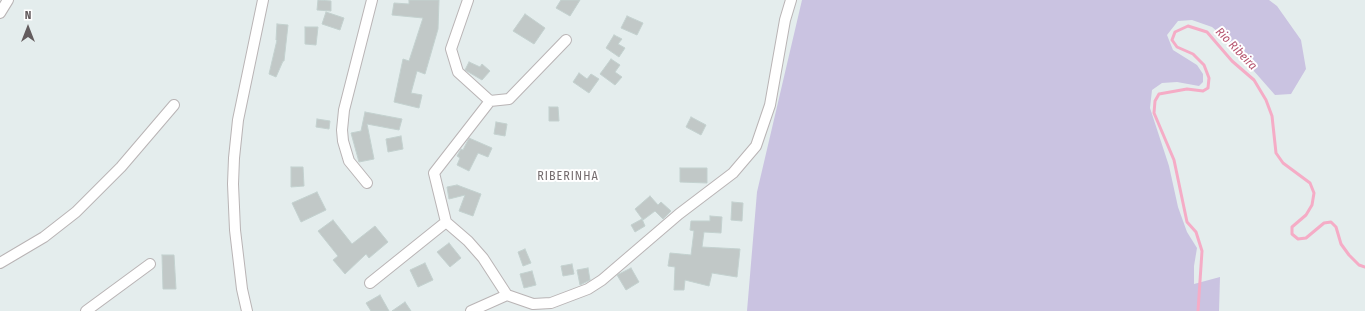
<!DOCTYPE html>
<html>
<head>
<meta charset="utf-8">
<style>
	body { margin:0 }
	#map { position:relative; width:1365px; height:311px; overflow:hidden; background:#e4eded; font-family:"Fira Sans Condensed",sans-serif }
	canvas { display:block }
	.north { position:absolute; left:8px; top:8px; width:40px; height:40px; -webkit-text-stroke:3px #fff; paint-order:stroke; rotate:0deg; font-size:11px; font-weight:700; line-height:16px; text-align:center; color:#635c5e }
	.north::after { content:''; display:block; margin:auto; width:14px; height:18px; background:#635c5e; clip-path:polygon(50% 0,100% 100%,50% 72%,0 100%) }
</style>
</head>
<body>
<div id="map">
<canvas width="1365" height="311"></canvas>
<div class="north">N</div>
</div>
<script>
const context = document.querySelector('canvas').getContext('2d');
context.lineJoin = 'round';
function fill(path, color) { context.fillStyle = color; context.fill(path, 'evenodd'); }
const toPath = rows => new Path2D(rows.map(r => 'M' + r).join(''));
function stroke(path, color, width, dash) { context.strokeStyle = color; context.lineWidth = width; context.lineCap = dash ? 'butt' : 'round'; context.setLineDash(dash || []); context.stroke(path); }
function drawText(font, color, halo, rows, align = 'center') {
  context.font = font + ' "Fira Sans Condensed",sans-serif'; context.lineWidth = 4; context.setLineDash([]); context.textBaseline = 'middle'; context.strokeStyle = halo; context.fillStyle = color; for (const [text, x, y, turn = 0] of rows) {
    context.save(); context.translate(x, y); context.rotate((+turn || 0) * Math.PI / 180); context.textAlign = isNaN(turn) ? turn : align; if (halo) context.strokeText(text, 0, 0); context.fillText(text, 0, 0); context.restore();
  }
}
fill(toPath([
	[802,0,1269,0,1277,6,1301,40,1306,69,1291,94,1275,95,1224,37,1212,27,1192,20,1178,21,1167,35,1173,50,1197,65,1203,74,1203,82,1199,86,1177,82,1162,83,1152,90,1150,108,1169,166,1178,207,1187,232,1197,248,1194,266,1194,284,1220,277,1219,311,747,311,757,192]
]), '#cac3e1');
stroke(toPath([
	[1198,311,1202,251,1196,232,1187,222,1174,160,1154,113,1155,101,1159,94,1187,89,1203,91,1208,88,1209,78,1204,65,1193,54,1177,47,1172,40,1175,32,1188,26,1207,32,1232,61,1254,80,1266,100,1272,116,1276,153,1283,163,1310,183,1314,193,1312,205,1306,215,1292,227,1292,234,1298,239,1306,238,1324,223,1331,222,1336,227,1341,244,1349,255,1359,265,1365,267]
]), '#f5acc6', 3);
const building = toPath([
	[318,0,331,1,331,11,317,10,318,0],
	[409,0,439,0,438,29,425,74,417,71,411,93,422,95,419,108,394,102,403,59,409,61,423,18,392,15,394,3,409,4,409,0],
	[561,0,580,0,570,16,556,8,561,0],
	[326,12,344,18,340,30,322,24,326,12],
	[525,14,545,28,534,44,513,31,525,14],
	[627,16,643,23,637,35,621,28,627,16],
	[277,24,288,25,284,61,283,61,276,77,269,74,277,40,276,40,277,24],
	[305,27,318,27,316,45,305,44,305,27],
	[614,35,622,39,618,44,625,48,619,57,606,48,614,35],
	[611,59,620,65,615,72,622,77,615,85,600,74,611,59],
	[469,62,480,67,482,64,490,71,482,80,465,70,469,62],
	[579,73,587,79,591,74,599,79,589,93,573,82,579,73],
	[549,107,558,107,559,121,549,121,549,107],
	[365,112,402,119,399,130,367,124,374,159,359,162,351,133,361,131,365,112],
	[691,117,706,125,701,135,686,127,691,117],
	[317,119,330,121,329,129,316,127,317,119],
	[496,122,507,124,505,136,494,134,496,122],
	[401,136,403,149,388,152,386,139,401,136],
	[469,138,492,148,488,157,478,153,469,171,457,165,460,158,457,156,461,149,463,150,469,138],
	[291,167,303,167,304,186,291,187,291,167],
	[680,168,707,168,707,183,680,182,680,168],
	[457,185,481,194,473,216,459,211,465,195,449,199,447,187,457,185],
	[317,192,326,210,301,222,292,203,317,192],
	[650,196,658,205,661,202,671,211,663,219,655,211,643,220,635,209,650,196],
	[732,202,743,203,742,221,731,220,732,202],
	[710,216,722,217,721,233,704,232,702,247,740,249,737,277,712,273,709,286,685,280,684,290,674,290,675,267,668,266,670,253,691,255,694,231,690,230,691,221,710,221,710,216],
	[642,219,645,226,635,232,631,225,642,219],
	[333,220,352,244,375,226,388,242,369,258,366,254,345,274,333,260,338,256,318,231,333,220],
	[449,243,461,258,450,267,437,252,449,243],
	[525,249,531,263,523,266,518,252,525,249],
	[162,255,174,255,176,289,163,289,162,255],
	[425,263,433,280,418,287,410,270,425,263],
	[572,264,574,274,563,276,561,266,572,264],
	[588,268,590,280,580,285,577,270,588,268],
	[631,268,639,282,626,290,617,275,631,268],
	[532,271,536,285,524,288,520,274,532,271],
	[380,295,389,311,371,311,366,303,380,295],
	[405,302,411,311,392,311,405,302]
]);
fill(building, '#c1c8c7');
stroke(building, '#c3d1cf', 1);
const street = toPath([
	[468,0,451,49,458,72,490,101,434,173,446,222,468,241,483,258,507,295,533,304,551,303,588,289,602,280,679,214,733,173,756,146,770,105,785,20,791,0],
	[0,13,8,0],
	[490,101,509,99,566,40],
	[367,183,349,161,343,141,342,130,344,110,372,0],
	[0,263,44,237,76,212,121,167,174,105],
	[370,283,446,222],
	[86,311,150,264],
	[247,311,242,289,235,230,233,184,234,158,238,120,263,0],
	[471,311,507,295]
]);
stroke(street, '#b9b4b5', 12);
stroke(street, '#fff', 10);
drawText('italic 12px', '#b5526d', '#fff', [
	["Rio Ribeira",1236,49,46]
]);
context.letterSpacing = '1px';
drawText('12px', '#756d6f', '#fff', [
	["RIBERINHA",568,177]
]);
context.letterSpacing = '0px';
</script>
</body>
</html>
